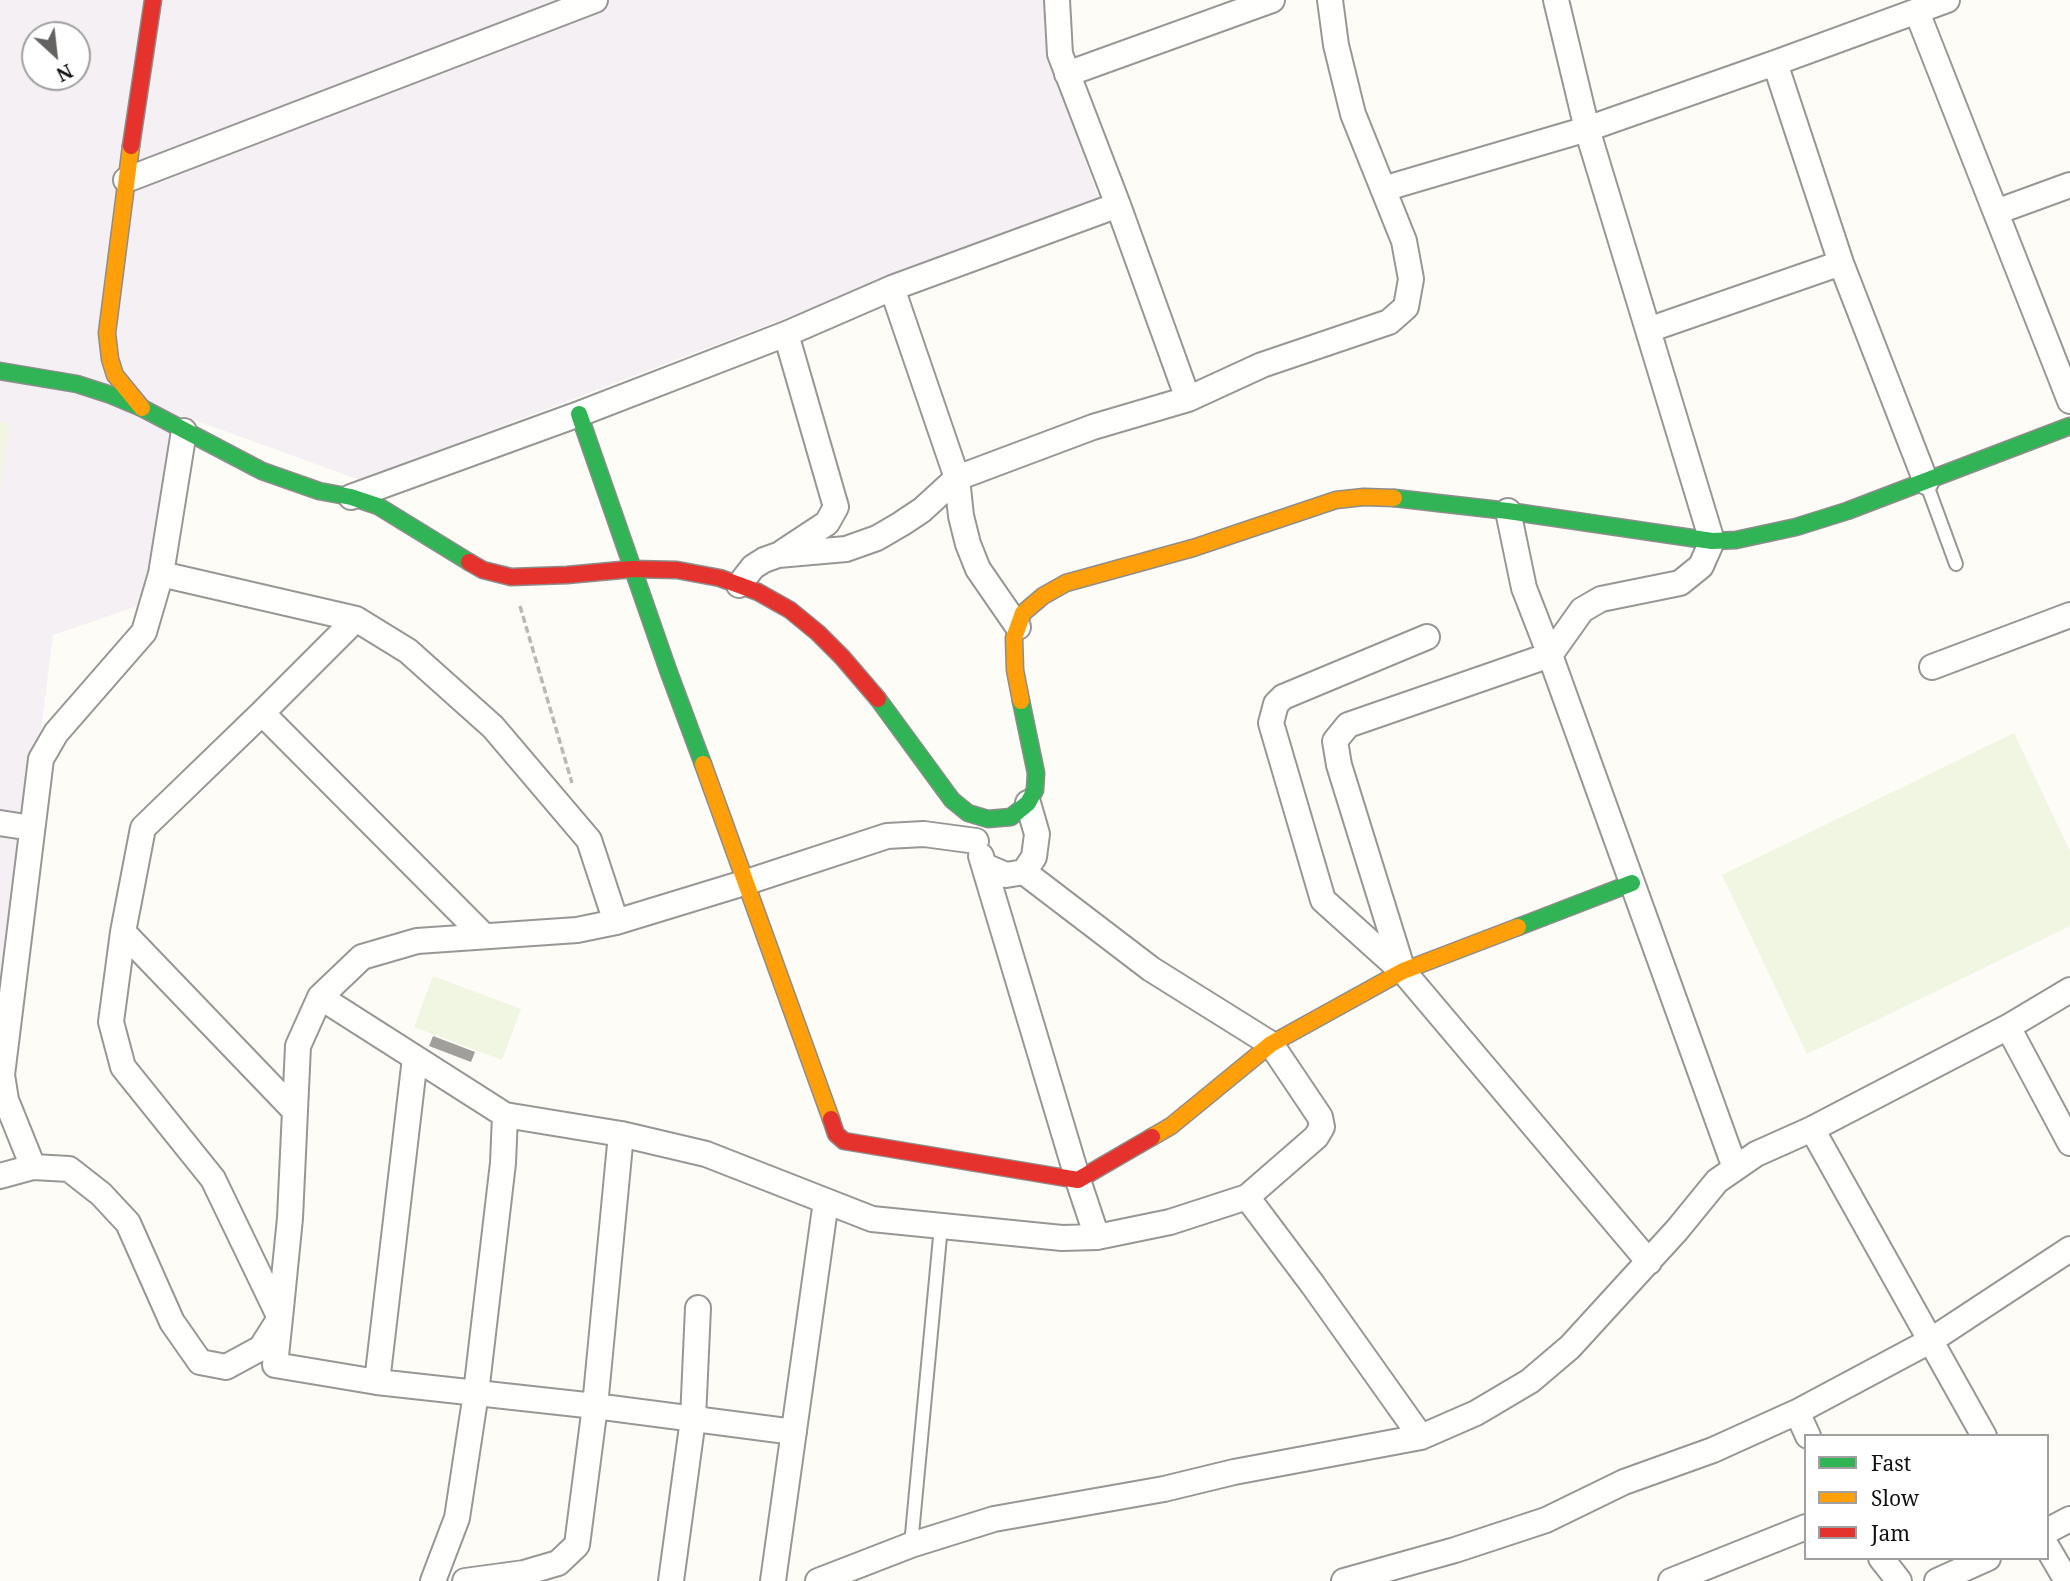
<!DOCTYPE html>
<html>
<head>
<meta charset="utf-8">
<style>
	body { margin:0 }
	#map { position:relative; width:2070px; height:1581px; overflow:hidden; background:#fdfcf7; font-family:"Noto Serif",serif }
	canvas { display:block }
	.legend { position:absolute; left:1804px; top:1434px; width:245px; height:126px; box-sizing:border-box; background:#fff; border:2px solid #a0a0a0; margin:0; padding:9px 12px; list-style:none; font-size:21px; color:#111 }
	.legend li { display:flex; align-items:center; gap:14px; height:35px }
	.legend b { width:35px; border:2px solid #a0a0a0 }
	.north { position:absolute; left:21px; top:21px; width:70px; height:70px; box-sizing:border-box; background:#fff; border:2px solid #a0a0a0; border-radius:50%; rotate:153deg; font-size:19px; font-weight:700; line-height:28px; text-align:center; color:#111 }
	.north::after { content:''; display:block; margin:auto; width:24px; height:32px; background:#646362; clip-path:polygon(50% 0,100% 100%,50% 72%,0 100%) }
</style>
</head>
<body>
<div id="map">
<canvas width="2070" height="1581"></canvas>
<ul class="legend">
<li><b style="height:9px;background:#30b455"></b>Fast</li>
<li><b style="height:9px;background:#ff9f0a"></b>Slow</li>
<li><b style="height:9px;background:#e5322d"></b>Jam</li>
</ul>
<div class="north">N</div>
</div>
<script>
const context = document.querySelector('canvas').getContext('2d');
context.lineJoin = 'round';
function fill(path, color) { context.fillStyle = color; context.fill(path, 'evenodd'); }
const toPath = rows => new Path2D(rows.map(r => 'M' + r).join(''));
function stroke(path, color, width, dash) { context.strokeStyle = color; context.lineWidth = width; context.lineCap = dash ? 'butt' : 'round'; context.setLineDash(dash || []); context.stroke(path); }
fill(toPath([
	[0,0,1047,0,1053,71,1099,199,360,480,183,416,156,600,53,635,0,1056],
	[35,35,77,35,77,77,35,77]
]), '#f5f0f3');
fill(toPath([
	[0,422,9,423,0,494],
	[2014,733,2070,851,2070,926,1807,1054,1722,875],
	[433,976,521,1009,502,1060,414,1027]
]), '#f0f6e1');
fill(toPath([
	[433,1036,475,1052,471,1062,429,1046]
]), '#a19f9c');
const lane = toPath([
	[1927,485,1956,564],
	[911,1545,941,1226]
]);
const street = toPath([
	[1057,0,1060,54,1118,205,1188,399],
	[1556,0,1587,129,1712,541,1701,566,1680,583,1601,599,1582,610,1550,655,1348,725,1335,741,1339,765,1403,971,1649,1262],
	[1917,12,2070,401],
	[1775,63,1841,263,1926,482],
	[1067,74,1272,0],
	[126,180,595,0],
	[1383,189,1587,129,1775,63,1947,0],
	[1996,212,2070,185],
	[892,288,957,478,961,516,968,544,978,569,1018,627],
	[1648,330,1841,263],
	[184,431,161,574,356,619,408,651,493,727,589,840,616,922],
	[351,497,579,414,786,334,892,288,1118,205],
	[1508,511,1524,588,1550,655,1735,1168],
	[783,552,827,523,836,507,786,334],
	[739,585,753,567,764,560,778,555,846,549,877,538,901,524,922,510,957,478,1093,427,1188,399,1262,365,1389,322,1406,307,1411,279,1404,241,1353,114,1336,45,1330,0],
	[356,619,262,713,143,828,123,932,111,1022,123,1067,213,1179,280,1318,275,1365,377,1382],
	[1932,667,2070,615],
	[262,713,484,936],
	[0,823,32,828],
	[981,856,1078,1180,1097,1237],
	[1024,872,1034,857,1037,834,1028,803],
	[123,932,293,1109],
	[1402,971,1323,900,1271,723,1276,704,1283,697,1427,637],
	[320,997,505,1115,621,1134,706,1154,872,1219,1062,1238,1097,1237,1170,1222,1247,1197,1316,1137,1322,1127,1320,1117,1271,1044,1151,969,1024,872,1006,875,985,866],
	[2008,1027,2070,1143],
	[415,1058,377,1382,595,1406,794,1432],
	[1812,1129,1984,1436],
	[33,1167,6,1100,2,1075,41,759,56,733,144,632,161,574],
	[0,1176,33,1167,69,1169,101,1194,128,1223,172,1322,200,1362,226,1367,261,1348,280,1318,290,1218,298,1046,320,997,362,957,417,941,577,930,616,922,747,882,887,836,924,834,976,841],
	[1247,1197,1313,1285,1421,1437],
	[1797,1412,1808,1436],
	[2047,1531,2070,1519],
	[2047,1547,2067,1581],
	[1881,1558,1899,1581],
	[433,1581,457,1518,476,1393,503,1163,505,1115],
	[465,1581,524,1573,558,1563,577,1545,595,1406,621,1134],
	[671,1581,693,1419,698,1308],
	[773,1581,826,1201],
	[818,1581,911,1545,994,1519,1164,1489,1234,1472,1421,1437,1476,1413,1530,1381,1570,1347,1677,1230,1717,1181,1756,1154,1812,1129,2008,1027,2070,990],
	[1344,1581,1455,1550,1546,1520,1624,1482,1713,1450,1797,1412,1930,1341,2070,1249],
	[1671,1581,1806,1527],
	[1937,1581,1988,1558]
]);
const fast = toPath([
	[0,371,77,384,111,395,142,408,262,471,319,491,351,497,378,506,469,562],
	[579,414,668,670,703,764],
	[1394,498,1508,511,1712,541,1736,540,1796,527,1847,511,2070,426],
	[878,699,952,800,968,813,988,819,1011,817,1028,803,1035,790,1036,773,1021,701],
	[1518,927,1632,883]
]);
const slow = toPath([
	[131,146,107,333,110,359,115,375,142,408],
	[1021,701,1015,670,1014,638,1023,613,1043,596,1066,583,1193,548,1336,500,1364,497,1394,498],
	[703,764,831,1119],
	[1152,1137,1171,1126,1271,1044,1403,971,1518,927]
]);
const jam = toPath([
	[131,146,153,0],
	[469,562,483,570,511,577,567,575,632,569,677,570,720,578,758,592,790,610,818,633,842,657,878,699],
	[831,1119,836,1134,844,1141,1078,1180,1152,1137]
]);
stroke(lane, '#979795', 16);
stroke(street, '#979795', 28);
stroke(fast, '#8e8d8b', 19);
stroke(slow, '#8e8d8b', 19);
stroke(jam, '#8e8d8b', 19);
stroke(toPath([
	[520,606,572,783]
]), '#b9b9b8', 3.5, [7, 3.5]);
stroke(lane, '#fffffe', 12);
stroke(street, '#fffffe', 24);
stroke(fast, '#30b455', 16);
stroke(slow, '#ff9f0a', 16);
stroke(jam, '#e5322d', 16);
</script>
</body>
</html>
